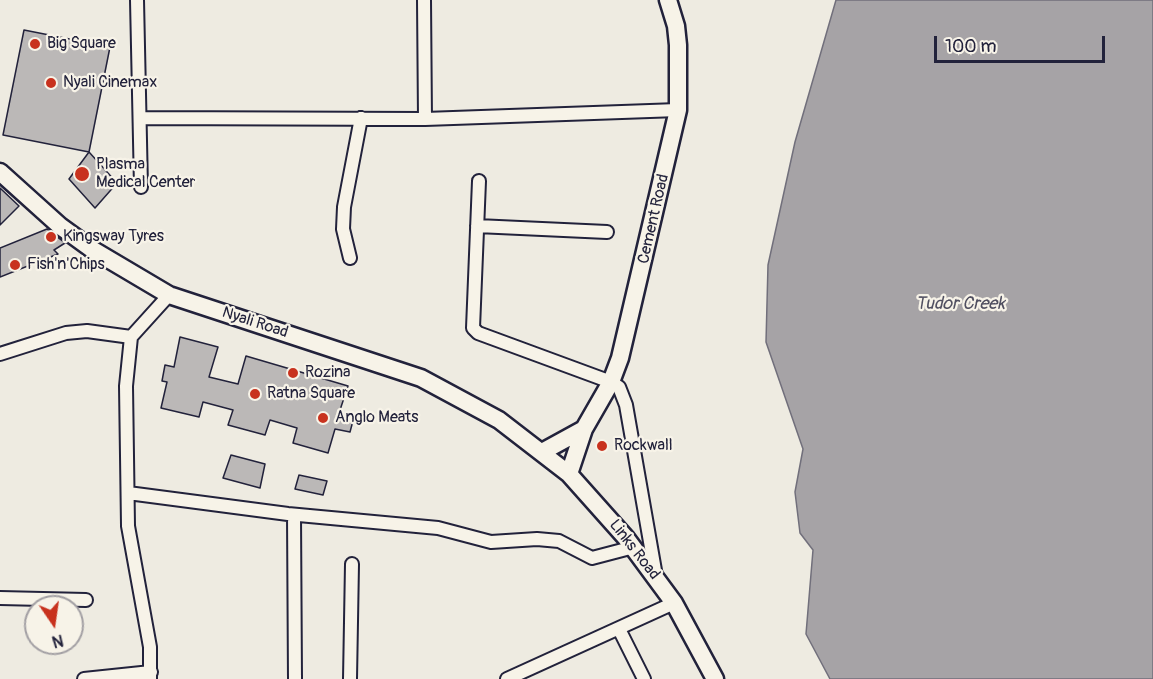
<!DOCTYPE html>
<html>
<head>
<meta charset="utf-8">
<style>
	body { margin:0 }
	#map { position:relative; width:1153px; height:679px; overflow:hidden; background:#eeebe1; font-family:Pangolin,sans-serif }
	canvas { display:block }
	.north { position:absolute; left:24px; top:595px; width:60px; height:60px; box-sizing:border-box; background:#f7f3e8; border:2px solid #a29fa3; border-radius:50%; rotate:167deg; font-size:16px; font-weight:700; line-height:24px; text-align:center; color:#22223b }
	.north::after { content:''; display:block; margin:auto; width:21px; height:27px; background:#c8321e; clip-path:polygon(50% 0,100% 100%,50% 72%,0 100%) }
	.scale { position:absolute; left:934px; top:36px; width:171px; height:27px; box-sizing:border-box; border:3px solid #22223b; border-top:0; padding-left:8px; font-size:18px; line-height:21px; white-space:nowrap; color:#22223b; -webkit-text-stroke:4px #f7f3e8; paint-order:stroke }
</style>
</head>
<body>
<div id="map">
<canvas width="1153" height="679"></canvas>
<div class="north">N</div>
<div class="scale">100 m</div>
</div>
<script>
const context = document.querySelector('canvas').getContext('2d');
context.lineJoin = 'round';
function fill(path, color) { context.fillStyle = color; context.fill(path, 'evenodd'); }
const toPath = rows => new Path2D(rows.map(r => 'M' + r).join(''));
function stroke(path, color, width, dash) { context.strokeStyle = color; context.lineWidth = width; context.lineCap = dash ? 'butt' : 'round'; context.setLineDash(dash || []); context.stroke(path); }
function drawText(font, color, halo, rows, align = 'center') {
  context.font = font + ' Pangolin,sans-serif'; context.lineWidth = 4.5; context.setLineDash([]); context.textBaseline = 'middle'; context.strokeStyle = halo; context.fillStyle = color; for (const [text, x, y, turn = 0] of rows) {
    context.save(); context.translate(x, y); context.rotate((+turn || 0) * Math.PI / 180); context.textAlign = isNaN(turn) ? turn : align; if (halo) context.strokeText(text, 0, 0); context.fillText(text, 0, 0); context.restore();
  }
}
const water = toPath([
	[836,0,1153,0,1153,679,830,679,806,634,813,550,800,533,795,492,803,449,766,342,768,265,795,142,836,0]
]);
fill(water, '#a6a3a6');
stroke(water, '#716f7b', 1.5);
const building = toPath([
	[24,30,110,47,89,152,3,135,24,30],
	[89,152,117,183,95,208,69,179,89,152],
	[0,188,19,206,0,225,0,188],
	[47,229,65,243,54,250,58,254,0,277,0,248,47,229],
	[180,337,218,347,209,377,238,384,246,356,348,386,339,413,354,417,350,432,335,429,328,453,293,443,297,428,270,420,265,435,228,425,233,410,203,402,199,417,161,408,167,382,162,381,165,365,174,367,180,337],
	[231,455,265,464,260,488,223,478,231,455],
	[299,475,327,481,323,495,295,489,299,475]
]);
fill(building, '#bbb8b7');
stroke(building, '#22223b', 1.5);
const minor = toPath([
	[137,0,141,187],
	[424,0,425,119],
	[140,118,425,119,678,110],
	[479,181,473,328,478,333,611,382,619,387,626,405,656,576],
	[477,226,607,232],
	[350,258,343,229,344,207,361,118],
	[0,354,66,333,87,331,131,337],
	[128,493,288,514,438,528,491,542,537,539,559,541,592,558,634,547],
	[294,515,295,679],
	[0,598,86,600],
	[619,629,644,679],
	[84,679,151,672],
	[150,679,150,647,128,526,126,386,131,337,169,295],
	[350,679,352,564],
	[507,679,674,603]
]);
const secondary = toPath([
	[0,172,60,226,93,250,169,295,421,378,499,420,569,474,626,538,674,603,715,679],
	[542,452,584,429],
	[569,474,584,429,611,382,620,358,678,110,678,45,676,26,668,0]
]);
stroke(minor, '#22223b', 16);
stroke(secondary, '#22223b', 21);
stroke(minor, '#f7f3e8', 12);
stroke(secondary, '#f7f3e8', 16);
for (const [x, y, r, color] of [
	[35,44,6,"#c8321e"],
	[51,83,6,"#c8321e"],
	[82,174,8,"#c8321e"],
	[51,237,6,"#c8321e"],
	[15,265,6,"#c8321e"],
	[293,373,6,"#c8321e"],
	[255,394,6,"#c8321e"],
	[323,418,6,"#c8321e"],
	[602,446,6,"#c8321e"]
]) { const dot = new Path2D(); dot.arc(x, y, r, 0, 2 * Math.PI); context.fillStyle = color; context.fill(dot); stroke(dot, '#f7f3e8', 2); }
drawText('16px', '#22223b', '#f7f3e8', [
	["Big Square",47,44],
	["Nyali Cinemax",63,83],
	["Plasma",96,165],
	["Medical Center",96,183],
	["Kingsway Tyres",63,237],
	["Fish'n'Chips",27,265],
	["Rozina",305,373],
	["Ratna Square",267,394],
	["Anglo Meats",335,418],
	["Rockwall",614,446]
], 'left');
drawText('16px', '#22223b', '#f7f3e8', [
	["Cement Road",654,219,-77],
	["Nyali Road",255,323,18],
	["Links Road",634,550,52]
]);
drawText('italic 18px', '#504f60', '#f7f3e8', [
	["Tudor Creek",960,304]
]);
</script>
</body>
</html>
